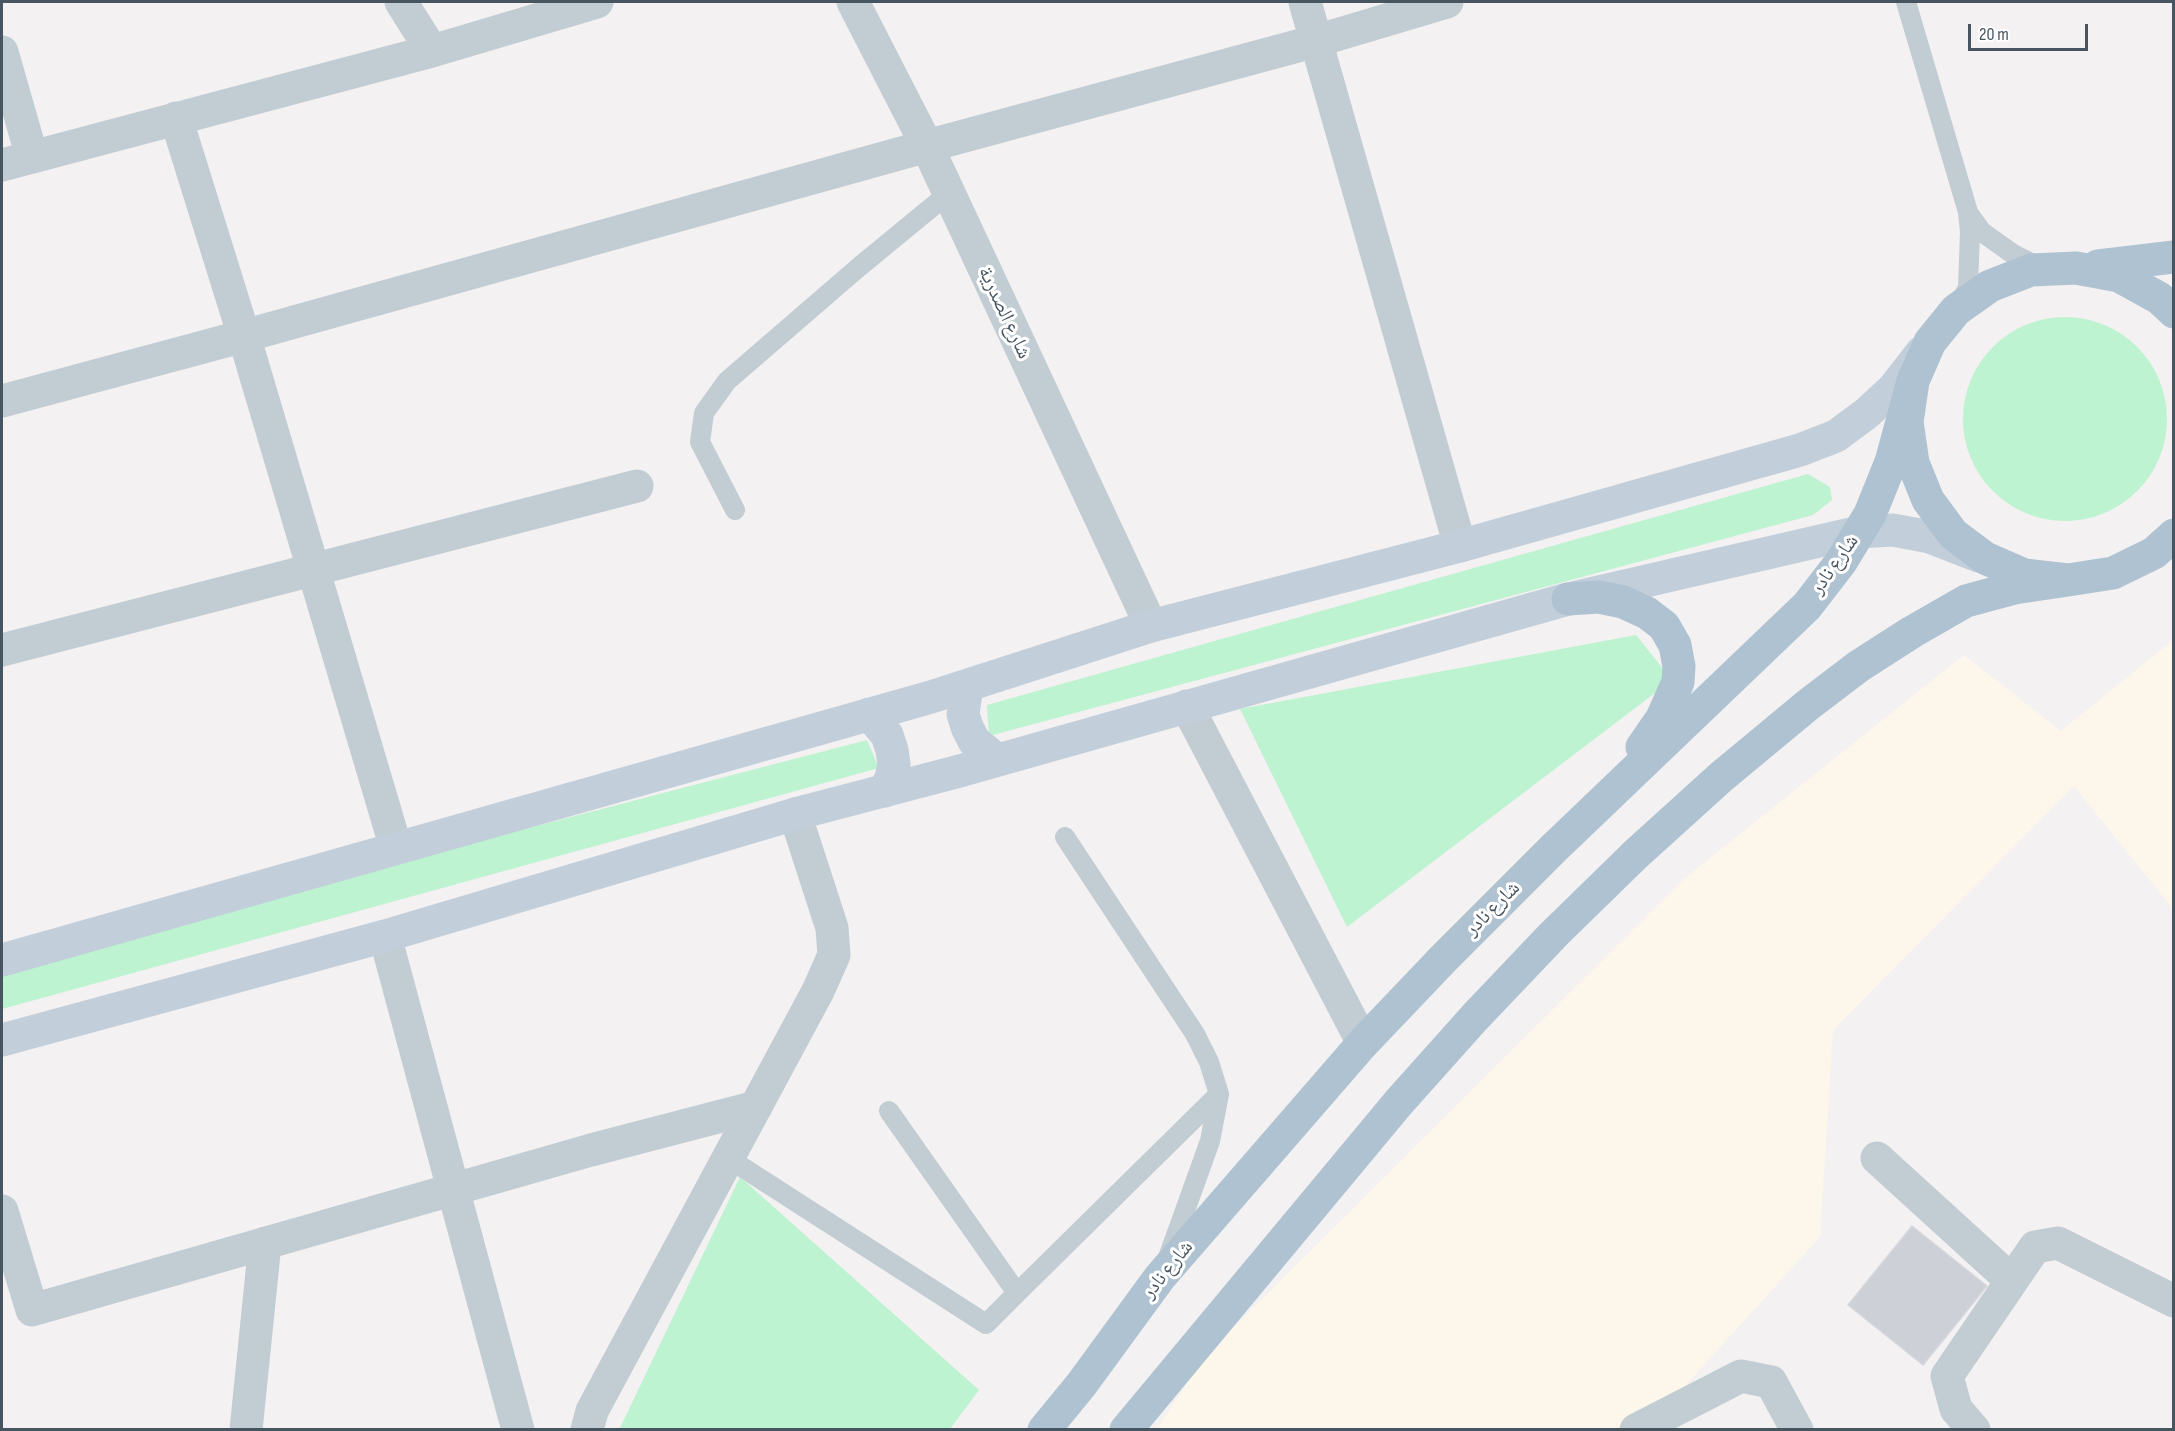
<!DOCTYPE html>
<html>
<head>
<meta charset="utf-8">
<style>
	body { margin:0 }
	#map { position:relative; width:2175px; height:1431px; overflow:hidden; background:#f3f1f1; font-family:"Sofia Sans Condensed",sans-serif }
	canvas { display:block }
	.frame { position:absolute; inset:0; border:3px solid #475560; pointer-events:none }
	.scale { position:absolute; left:1968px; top:24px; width:120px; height:27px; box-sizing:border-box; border:3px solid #475560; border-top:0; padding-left:8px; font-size:18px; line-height:21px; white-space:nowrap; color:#475560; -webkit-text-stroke:4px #fff; paint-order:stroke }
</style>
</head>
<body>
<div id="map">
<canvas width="2175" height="1431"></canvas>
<div class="frame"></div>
<div class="scale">20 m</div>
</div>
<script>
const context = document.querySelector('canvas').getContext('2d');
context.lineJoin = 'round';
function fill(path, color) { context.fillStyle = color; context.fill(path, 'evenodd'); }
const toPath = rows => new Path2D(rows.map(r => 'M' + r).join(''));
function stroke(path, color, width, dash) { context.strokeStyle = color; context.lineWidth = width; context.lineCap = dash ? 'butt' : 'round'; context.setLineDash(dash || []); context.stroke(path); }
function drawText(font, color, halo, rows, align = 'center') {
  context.font = font + ' "Sofia Sans Condensed","Noto Naskh Arabic",sans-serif'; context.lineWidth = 6; context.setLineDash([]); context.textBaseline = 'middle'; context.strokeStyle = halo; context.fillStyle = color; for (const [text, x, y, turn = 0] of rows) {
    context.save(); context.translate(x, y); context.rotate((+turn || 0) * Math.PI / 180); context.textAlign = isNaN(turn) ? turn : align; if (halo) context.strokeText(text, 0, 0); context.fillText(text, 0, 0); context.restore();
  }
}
fill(toPath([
	[2173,640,2173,909,2074,786,1833,1030,1820,1237,1646,1429,1156,1430,1206,1355,1684,879,1964,655,2061,731]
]), '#fdf7eb');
fill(toPath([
	'1963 419a102 102 0 1 1 204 0a102 102 0 1 1-204 0Z',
	[1808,474,1830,487,1832,500,1813,515,989,736,987,705],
	[1636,635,1672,680,1347,927,1240,709],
	[867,740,879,768,2,1009,2,965],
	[740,1177,979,1390,950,1429,619,1430]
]), '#bdf3d0');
const building = toPath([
	[1912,1226,1987,1286,1923,1365,1848,1305,1912,1226]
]);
fill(building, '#cdd0d6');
stroke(building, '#d5d7dd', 1.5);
stroke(toPath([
	[1906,2,1968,212,1970,232,1968,288,1958,305],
	[1969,214,1982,232,2013,254,2033,264,2044,266],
	[735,510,700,442,704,413,727,381,859,267,949,193],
	[1065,837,1195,1034,1209,1062,1219,1094,1210,1141,1169,1255],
	[889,1111,1017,1293,1219,1094],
	[728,1158,986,1324,1017,1293]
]), '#c1ccd3', 20);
stroke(toPath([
	[401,2,432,51],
	[853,2,927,146,1151,626],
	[1305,2,1460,546],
	[2,52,32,157],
	[176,118,244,336,396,848],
	[2,165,432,51,597,2],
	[2,401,244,336,927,146,1316,41,1447,2],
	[2,650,637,486],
	[1187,706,1363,1043],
	[385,936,518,1430],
	[1877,1158,2012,1281],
	[2,1211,32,1310,591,1150,756,1107],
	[246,1430,265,1243],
	[587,1430,592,1411,818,991,834,955,832,928,795,814],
	[1636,1430,1741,1376,1771,1382,1797,1430],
	[1974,1430,1956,1409,1947,1376,2035,1247,2058,1243,2174,1301]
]), '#c1ccd3', 33);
stroke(toPath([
	[967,686,963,714,967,727,974,741,997,760],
	[869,714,887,735,892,750,894,764,891,778,885,791],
	[2,960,931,697,1151,626,1460,546,1800,450,1836,436,1867,413,1894,388,1922,352],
	[2,1040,385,936,795,814,956,772,1568,599,1859,532,1893,530,1930,537,1979,556]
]), '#c2cfdb', 33);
stroke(toPath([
	[2098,266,2174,257],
	[2174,312,2159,298,2119,276,2076,268,2031,270,1990,286,1956,310,1930,342,1913,381,1907,422,1913,463,1928,500,1953,534,1985,558,2024,575,2068,580,2113,573,2154,553,2174,535],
	[1568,599,1599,597,1623,602,1647,613,1664,626,1675,645,1679,666,1678,682,1662,718,1642,747],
	[1044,1430,1081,1385,1160,1277,1363,1043,1444,958,1553,849,1807,606,1841,562,1870,514,1891,462,1913,381],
	[1126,1430,1399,1102,1475,1017,1554,934,1636,854,1721,777,1809,704,1859,666,1912,632,1966,601,2014,588,2068,580]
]), '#afc2d1', 33);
drawText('20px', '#475560', '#fff', [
	["شارع الصدرية",1004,313,65],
	["شارع نادر",1835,565,-55],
	["شارع نادر",1493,909,-45],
	["شارع نادر",1168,1270,-51]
]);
</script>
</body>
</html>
